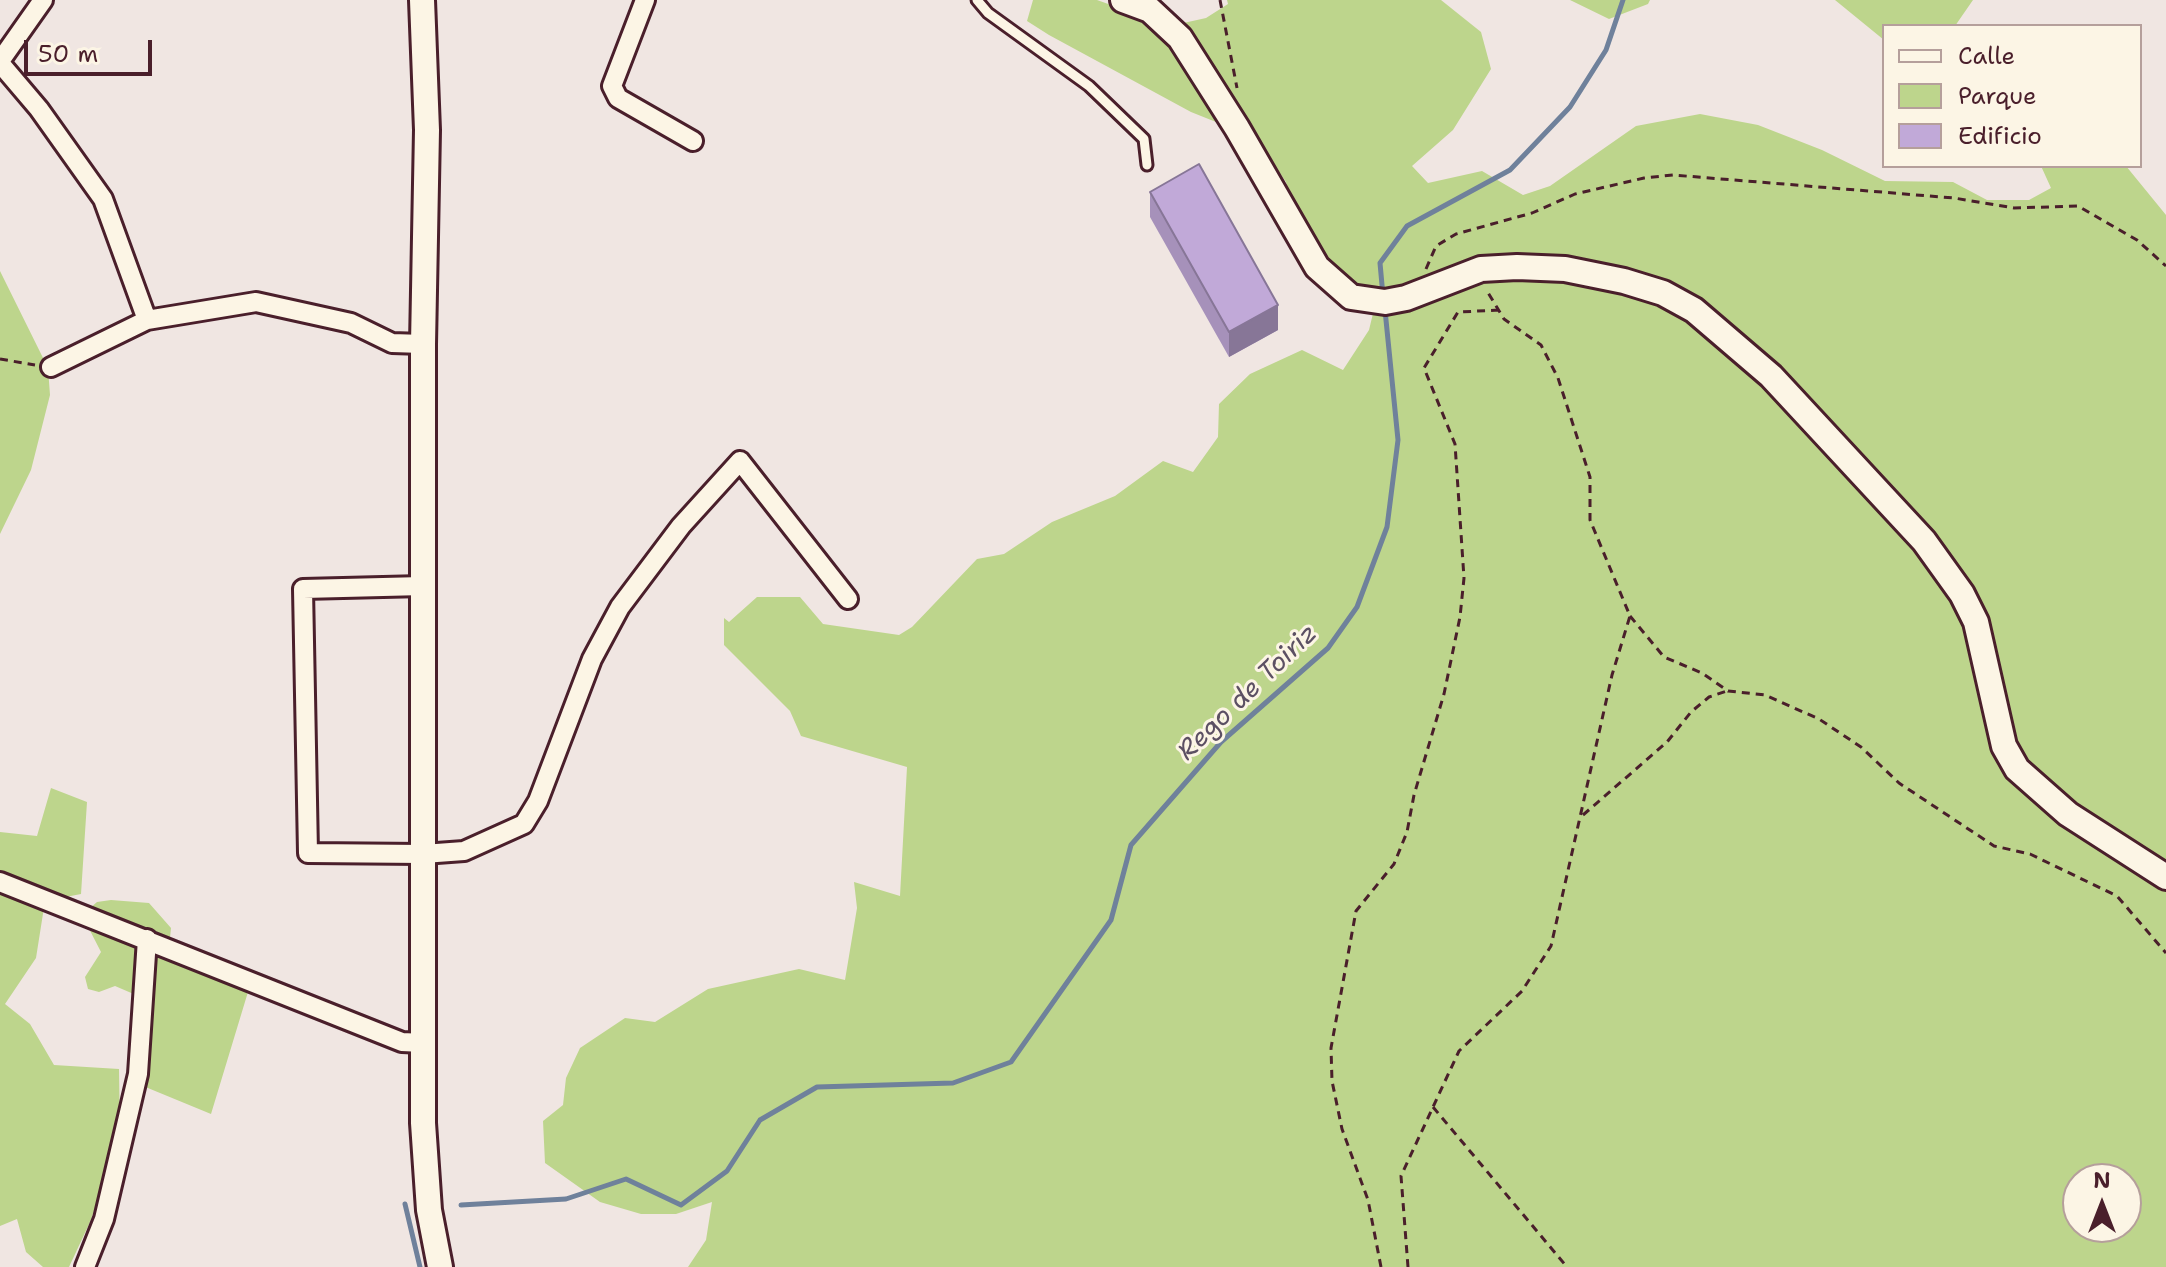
<!DOCTYPE html>
<html>
<head>
<meta charset="utf-8">
<style>
	body { margin:0 }
	#map { position:relative; width:2166px; height:1267px; overflow:hidden; background:#f0e6e2; font-family:"Shantell Sans",sans-serif }
	canvas { display:block }
	.legend { position:absolute; left:1882px; top:24px; width:260px; height:144px; box-sizing:border-box; background:#fcf5e5; border:2px solid #b59f9b; margin:0; padding:10px 14px; list-style:none; font-size:24px; color:#4a1f2b }
	.legend li { display:flex; align-items:center; gap:16px; height:40px }
	.legend b { width:40px; border:2px solid #b59f9b }
	.north { position:absolute; left:2062px; top:1163px; width:80px; height:80px; box-sizing:border-box; background:#fcf5e5; border:2px solid #b59f9b; border-radius:50%; rotate:0deg; font-size:22px; font-weight:700; line-height:32px; text-align:center; color:#4a1f2b }
	.north::after { content:''; display:block; margin:auto; width:28px; height:36px; background:#4a1f2b; clip-path:polygon(50% 0,100% 100%,50% 72%,0 100%) }
	.scale { position:absolute; left:24px; top:40px; width:128px; height:36px; box-sizing:border-box; border:4px solid #4a1f2b; border-top:0; padding-left:10px; font-size:24px; line-height:28px; white-space:nowrap; color:#4a1f2b; -webkit-text-stroke:6px #fcf5e5; paint-order:stroke }
</style>
</head>
<body>
<div id="map">
<canvas width="2166" height="1267"></canvas>
<ul class="legend">
<li><b style="height:10px;background:#fcf5e5"></b>Calle</li>
<li><b style="height:22px;background:#bdd58c"></b>Parque</li>
<li><b style="height:22px;background:#c1a9d8"></b>Edificio</li>
</ul>
<div class="north">N</div>
<div class="scale">50 m</div>
</div>
<script>
const context = document.querySelector('canvas').getContext('2d');
context.lineJoin = 'round';
function fill(path, color) { context.fillStyle = color; context.fill(path, 'evenodd'); }
const toPath = rows => new Path2D(rows.map(r => 'M' + r).join(''));
function stroke(path, color, width, dash) { context.strokeStyle = color; context.lineWidth = width; context.lineCap = dash ? 'butt' : 'round'; context.setLineDash(dash || []); context.stroke(path); }
function drawText(font, color, halo, rows, align = 'center') {
  context.font = font + ' "Shantell Sans",sans-serif'; context.lineWidth = 6; context.setLineDash([]); context.textBaseline = 'middle'; context.strokeStyle = halo; context.fillStyle = color; for (const [text, x, y, turn = 0] of rows) {
    context.save(); context.translate(x, y); context.rotate((+turn || 0) * Math.PI / 180); context.textAlign = isNaN(turn) ? turn : align; if (halo) context.strokeText(text, 0, 0); context.fillText(text, 0, 0); context.restore();
  }
}
fill(toPath([
	[1033,0,1097,0,1170,26,1206,18,1228,4,1227,0,1441,0,1481,32,1491,69,1453,130,1412,166,1428,183,1482,171,1523,195,1550,186,1636,126,1700,114,1758,125,1822,150,1885,181,1953,182,1987,200,2029,200,2051,188,2041,166,2126,166,2166,215,2166,1267,688,1267,706,1240,712,1202,676,1214,641,1214,600,1202,545,1163,543,1121,563,1105,566,1078,580,1048,625,1018,655,1022,708,989,799,969,845,980,857,908,854,882,900,896,907,767,801,736,790,711,724,645,724,618,729,622,757,597,800,597,823,624,899,635,912,627,977,559,1004,554,1052,522,1115,496,1163,461,1193,472,1218,437,1219,404,1250,374,1302,350,1343,370,1369,330,1377,297,1350,282,1312,251,1293,218,1286,182,1256,138,1191,112,1049,35,1027,21],
	[2078,1179,2126,1179,2126,1227,2078,1227],
	[1570,0,1569,0,1650,0,1648,4,1609,19],
	[1835,0,1973,0,1955,26,1884,26,1884,40],
	[0,271,48,368,50,395,31,470,0,534],
	[51,788,87,802,81,894,45,901,36,958,5,1004,30,1024,54,1065,119,1069,120,1136,90,1222,69,1267,43,1267,26,1252,17,1219,0,1226,0,832,37,836],
	[111,900,149,903,171,928,168,958,251,982,211,1114,143,1086,143,998,115,986,99,992,88,989,85,977,101,952,82,915,97,902]
]), '#bdd58c');
stroke(toPath([
	[1383,296,1380,263,1407,226,1510,170,1570,107,1606,50,1623,0],
	[405,1204,420,1267],
	[461,1205,566,1199,626,1179,681,1205,727,1171,760,1120,817,1087,953,1083,1011,1062,1111,920,1131,845,1221,742,1328,648,1357,607,1387,527,1398,440,1385,310]
]), '#6f819b', 5);
const lane = toPath([
	[977,0,988,13,1089,86,1144,139,1147,165]
]);
const street = toPath([
	[645,0,612,86,618,98,693,141],
	[0,61,43,0],
	[0,63,39,109,103,199,147,320],
	[51,367,147,320,256,302,351,323,392,343,423,344],
	[423,586,303,589,308,853,423,854,464,851,524,824,538,801,592,659,620,607,681,526,740,461,848,599],
	[0,882,402,1042,423,1043],
	[85,1267,104,1219,138,1074,147,939]
]);
const secondary = toPath([
	[422,0,427,130,423,344,423,1123,429,1210,440,1267],
	[1123,0,1150,10,1180,38,1237,128,1317,267,1351,297,1385,302,1406,298,1481,269,1517,267,1565,269,1624,281,1663,293,1694,310,1771,376,1924,541,1962,594,1976,622,2004,746,2017,769,2068,814,2166,877]
]);
stroke(lane, '#4a1f2b', 15);
stroke(street, '#4a1f2b', 24);
stroke(secondary, '#4a1f2b', 30);
stroke(toPath([
	[1220,0,1237,88],
	[1426,269,1436,246,1456,234,1532,213,1575,194,1644,178,1673,175,1954,198,2014,208,2078,206,2137,240,2166,266],
	[0,359,35,365],
	[1630,616,1664,657,1702,673,1728,691,1765,695,1819,719,1861,747,1899,783,1994,846,2030,854,2117,896,2166,953],
	[1583,815,1667,742,1691,712,1709,697,1727,691],
	[1433,1107,1567,1267],
	[1381,1267,1368,1200,1342,1129,1332,1081,1331,1048,1356,911,1394,864,1407,832,1414,795,1444,694,1460,617,1464,578,1455,444,1424,368,1458,312,1500,310],
	[1408,1267,1401,1176,1459,1051,1522,991,1551,946,1612,675,1630,616,1590,520,1590,477,1558,378,1541,345,1504,319,1487,291]
]), '#4a1f2b', 3, [8, 6]);
stroke(lane, '#fcf5e5', 9);
stroke(street, '#fcf5e5', 18);
stroke(secondary, '#fcf5e5', 24);
fill(toPath([
	[1150,192,1278,330,1229,357,1150,217]
]), '#a691ba');
fill(toPath([
	[1278,305,1278,330,1229,357,1229,332]
]), '#877697');
const building = toPath([
	[1199,164,1278,305,1229,332,1150,192,1199,164]
]);
fill(building, '#c1a9d8');
stroke(building, '#877697', 2);
drawText('italic 26px', '#5c5063', '#fcf5e5', [
	["Rego de Toiriz",1248,693,-44]
]);
</script>
</body>
</html>
